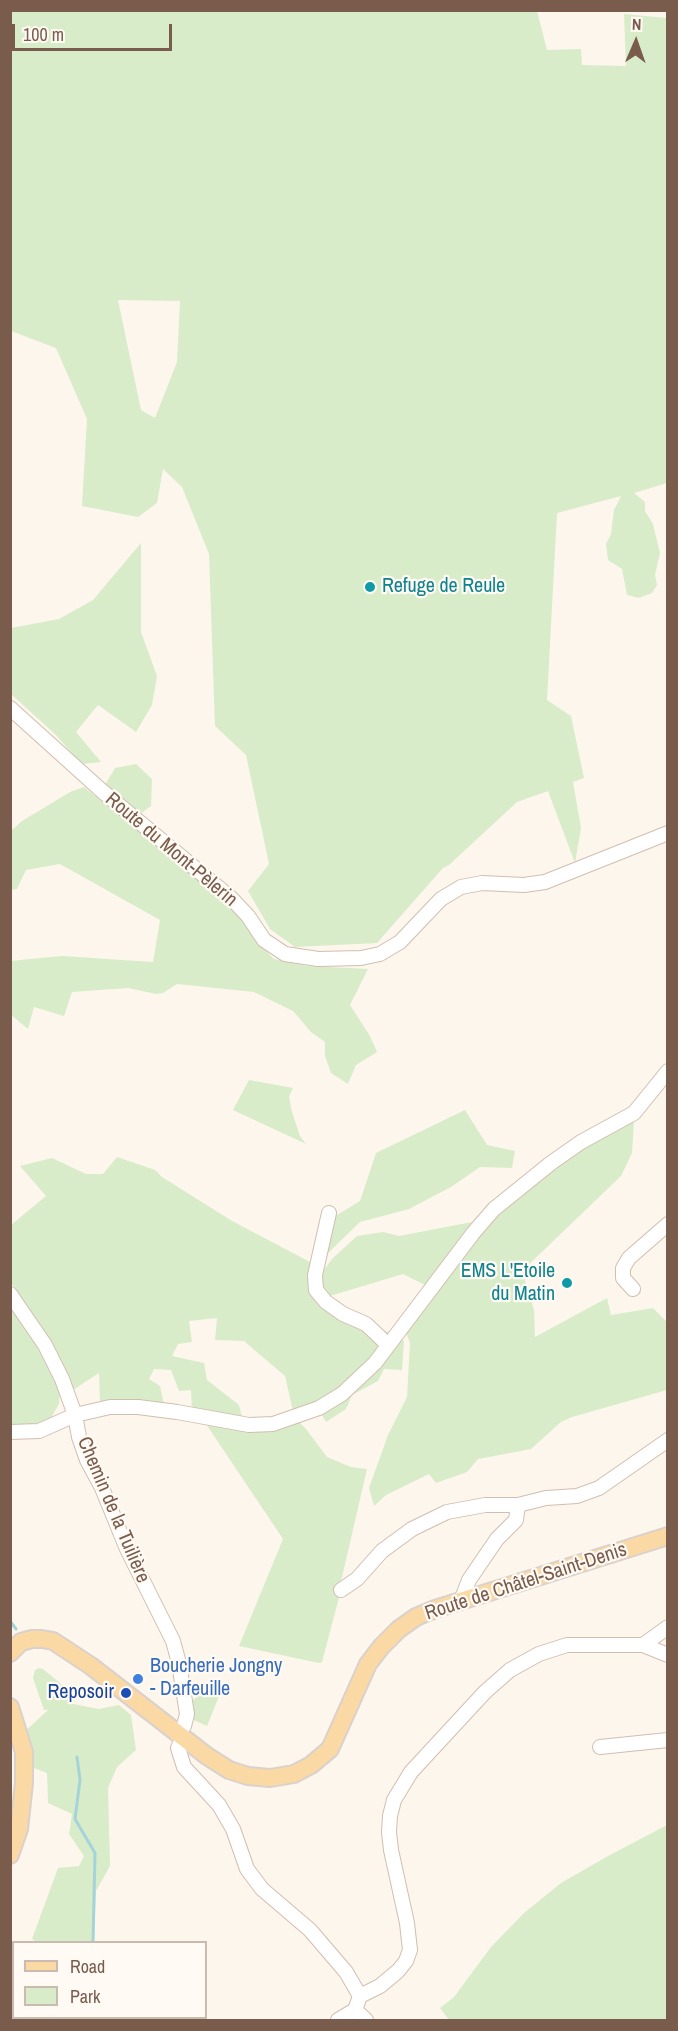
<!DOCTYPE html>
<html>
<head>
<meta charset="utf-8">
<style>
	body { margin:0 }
	#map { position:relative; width:678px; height:2031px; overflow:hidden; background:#fdf6ec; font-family:"Archivo Narrow",sans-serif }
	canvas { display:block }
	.frame { position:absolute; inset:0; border:12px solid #7a5c4d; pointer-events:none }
	.legend { position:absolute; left:12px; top:1941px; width:195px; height:78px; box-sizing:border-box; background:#fffaf3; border:2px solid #cabbb1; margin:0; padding:8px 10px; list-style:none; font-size:18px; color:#7a5c4d }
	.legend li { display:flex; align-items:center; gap:12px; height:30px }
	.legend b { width:30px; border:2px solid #cabbb1 }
	.north { position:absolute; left:606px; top:12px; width:60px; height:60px; -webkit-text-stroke:4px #fffaf3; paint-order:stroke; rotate:2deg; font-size:16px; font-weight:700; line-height:24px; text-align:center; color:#7a5c4d }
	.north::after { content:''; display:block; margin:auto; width:21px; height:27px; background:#7a5c4d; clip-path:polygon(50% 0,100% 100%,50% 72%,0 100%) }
	.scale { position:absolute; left:12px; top:24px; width:160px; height:27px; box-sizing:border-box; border:3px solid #7a5c4d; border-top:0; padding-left:8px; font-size:18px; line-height:21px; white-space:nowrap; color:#7a5c4d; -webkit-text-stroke:4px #fffaf3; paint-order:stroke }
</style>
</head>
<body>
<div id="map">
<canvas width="678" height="2031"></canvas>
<div class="frame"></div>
<ul class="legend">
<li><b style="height:8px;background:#fbd9a5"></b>Road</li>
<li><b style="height:16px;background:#d8ecc9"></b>Park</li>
</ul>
<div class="north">N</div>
<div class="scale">100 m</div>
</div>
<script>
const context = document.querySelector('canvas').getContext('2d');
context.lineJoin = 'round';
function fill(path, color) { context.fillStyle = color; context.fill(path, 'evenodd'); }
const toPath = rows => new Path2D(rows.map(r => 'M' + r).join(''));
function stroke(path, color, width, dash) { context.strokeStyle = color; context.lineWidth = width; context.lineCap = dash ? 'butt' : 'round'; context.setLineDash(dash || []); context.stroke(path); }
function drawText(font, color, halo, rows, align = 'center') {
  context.font = font + ' "Archivo Narrow",sans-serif'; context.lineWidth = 4.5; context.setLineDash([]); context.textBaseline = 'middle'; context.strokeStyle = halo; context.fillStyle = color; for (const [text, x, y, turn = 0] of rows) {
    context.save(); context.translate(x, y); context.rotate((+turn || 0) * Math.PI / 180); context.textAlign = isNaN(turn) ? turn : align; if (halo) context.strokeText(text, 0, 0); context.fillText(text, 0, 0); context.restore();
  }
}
fill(toPath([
	[10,11,537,11,547,50,581,49,582,65,626,66,624,14,667,18,667,483,634,493,645,502,645,511,653,524,660,553,655,575,657,585,652,593,639,598,627,595,622,569,608,560,606,544,611,534,614,510,621,496,557,513,547,700,571,716,584,778,573,782,581,828,575,863,548,791,517,802,449,865,443,868,377,943,295,947,270,929,248,891,269,864,246,755,215,726,209,554,182,487,163,469,157,503,138,517,82,506,87,419,56,348,11,331],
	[118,300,180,301,177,362,155,418,141,410],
	[141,543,141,632,157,676,152,705,136,732,98,705,76,732,101,762,81,764,56,735,11,694,11,628,59,619,93,600],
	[136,764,152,779,151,806,140,814,105,785,115,768],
	[84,787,231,905,246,920,256,941,274,959,307,966,368,969,350,1005,370,1036,377,1052,356,1065,348,1084,331,1073,325,1056,325,1042,311,1032,293,1011,254,992,177,984,163,993,156,994,128,988,72,992,64,1016,34,1007,28,1029,11,1015,10,961,62,956,153,962,160,920,60,864,26,870,17,889,11,890,11,831,22,821,70,792],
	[249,1080,293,1088,289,1097,292,1112,300,1136,306,1144,233,1110],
	[465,1110,487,1145,515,1151,512,1168,480,1167,451,1187,409,1209,360,1222,324,1257,329,1220,360,1201,376,1153],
	[634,1121,632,1153,621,1176,522,1271,534,1310,535,1337,607,1298,611,1315,653,1308,667,1322,667,1390,572,1417,561,1422,531,1449,478,1459,467,1472,436,1483,429,1474,386,1495,374,1506,369,1488,388,1435,407,1397,410,1343,405,1330,473,1240,496,1217,584,1145],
	[117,1157,155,1170,162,1177,232,1221,310,1262,310,1283,323,1308,376,1326,404,1341,402,1370,384,1369,378,1381,352,1395,346,1409,326,1422,316,1405,293,1411,285,1376,244,1341,215,1340,217,1318,189,1321,192,1342,178,1344,172,1356,204,1363,207,1380,239,1405,242,1417,192,1411,191,1390,179,1391,171,1370,154,1369,149,1379,160,1386,164,1404,100,1403,99,1373,73,1390,54,1350,11,1283,11,1225,46,1196,20,1166,52,1158,86,1174,103,1174],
	[472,1222,425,1285,403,1274,330,1296,320,1288,319,1276,333,1258,357,1236,383,1232,399,1236],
	[10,1308,42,1349,60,1391,59,1404,51,1418,37,1426,11,1427],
	[297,1420,306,1429,327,1457,351,1467,367,1469,340,1586,334,1583,341,1590,322,1662,319,1663,239,1646,283,1539,204,1421],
	[39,1668,43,1669,78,1698,68,1703,99,1709,119,1705,131,1715,136,1750,117,1767,108,1788,110,1866,96,1891,94,1942,37,1942,32,1939,58,1868,79,1866,84,1856,69,1834,72,1814,48,1803,47,1773,26,1765,22,1734,48,1710,44,1710,33,1678,35,1670],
	[212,1689,222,1689,207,1726,189,1718,192,1701,200,1694],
	[667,1825,667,2020,449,2020,440,2008,454,1997,491,1947,524,1913,561,1883,608,1856]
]), '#d8ecc9');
stroke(toPath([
	[10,1621,16,1629],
	[77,1757,80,1780,75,1819,95,1853,93,1942],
	[102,2020,102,2018]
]), '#a5d3da', 3);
const minor = toPath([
	[10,708,102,791,231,898,248,916,264,940,285,954,318,959,361,958,380,954,400,942,441,899,461,887,482,883,524,885,545,882,668,833],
	[329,1213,315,1275,316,1290,326,1302,343,1314,366,1324,388,1345],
	[633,1289,623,1278,623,1268,629,1258,668,1224],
	[10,1294,45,1345,62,1379,75,1415,79,1437,87,1460,102,1488,127,1549,173,1641,179,1663,187,1714,184,1726,177,1734],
	[10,1432,39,1431,75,1415,110,1407,138,1407,177,1412,249,1425,273,1424,319,1408,342,1394,375,1363,474,1232,494,1209,551,1163,581,1142,634,1113,668,1071],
	[341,1590,357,1579,382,1551,412,1529,447,1512,485,1505,518,1505,546,1498,577,1496,599,1488,668,1440],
	[461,1601,469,1580,497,1539,516,1520,518,1505],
	[643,1645,668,1655],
	[183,1738,178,1748,184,1767,219,1805,233,1829,247,1869,262,1889,310,1930,346,1972,360,1996],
	[600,1747,668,1740],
	[360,1996,380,1986,398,1971,406,1961,410,1950,407,1923,391,1850,389,1832,390,1816,394,1800,411,1772,485,1692,510,1670,539,1654,567,1645,643,1645,668,1627],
	[355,2010,366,2020],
	[181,2018,190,2020],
	[62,2020,63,2018],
	[338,2020,355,2010,360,1996]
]);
const major = toPath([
	[10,1653,21,1642,32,1639,42,1639,53,1641,91,1666,207,1756,229,1770,248,1776,270,1778,294,1774,311,1765,330,1749,368,1664,381,1647,399,1629,416,1617,435,1609,668,1536],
	[10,1707,24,1752,24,1783,19,1829,10,1855]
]);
stroke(minor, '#d1beb0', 16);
stroke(major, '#dad1cd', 20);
stroke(minor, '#fff', 14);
stroke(major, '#fbd9a5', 16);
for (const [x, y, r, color] of [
	[370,587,6,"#0f9aa8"],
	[567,1283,6,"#0f9aa8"],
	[138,1679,6,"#3f7fe0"],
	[126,1693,6,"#1a4fb4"]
]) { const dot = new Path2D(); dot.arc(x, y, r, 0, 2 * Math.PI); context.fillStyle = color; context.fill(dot); stroke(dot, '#fffaf3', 2); }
drawText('20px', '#0d838f', '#fffaf3', [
	["Refuge de Reule",382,587],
	["EMS L'Etoile",555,1272,"right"],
	["du Matin",555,1295,"right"]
], 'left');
drawText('20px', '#7a5c4d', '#fffaf3', [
	["Route du Mont-Pèlerin",171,850,40],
	["Chemin de la Tuilière",113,1510,67],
	["Route de Châtel-Saint-Denis",526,1582,-18]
]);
drawText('20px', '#366cbe', '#fffaf3', [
	["Boucherie Jongny",150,1667],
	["- Darfeuille",150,1690]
], 'left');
drawText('20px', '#164399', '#fffaf3', [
	["Reposoir",114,1693]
], 'right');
</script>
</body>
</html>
